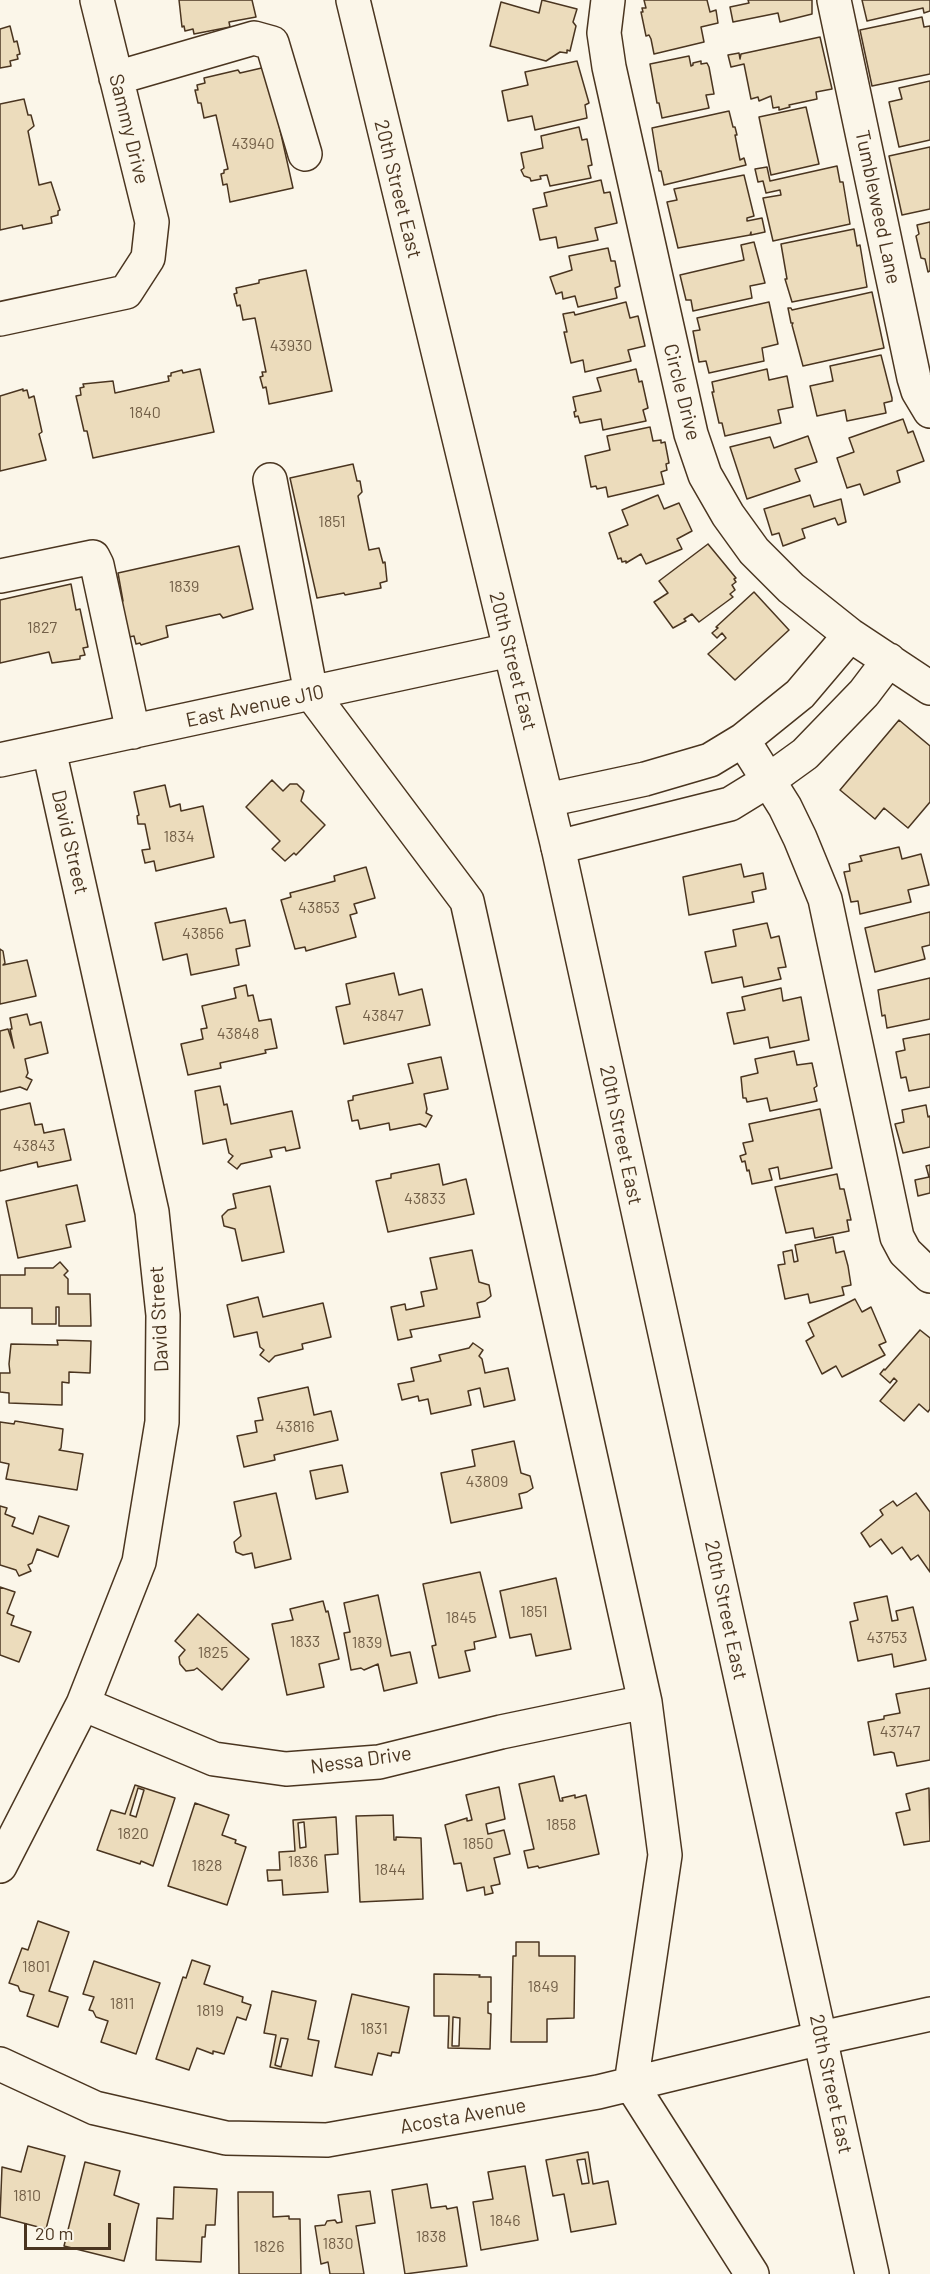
<!DOCTYPE html>
<html>
<head>
<meta charset="utf-8">
<style>
	body { margin:0 }
	#map { position:relative; width:930px; height:2274px; overflow:hidden; background:#fbf6e9; font-family:Barlow,sans-serif }
	canvas { display:block }
	.scale { position:absolute; left:24px; top:2223px; width:87px; height:27px; box-sizing:border-box; border:3px solid #4a3520; border-top:0; padding-left:8px; font-size:18px; line-height:21px; white-space:nowrap; color:#4a3520; -webkit-text-stroke:4px #fbf6e9; paint-order:stroke }
</style>
</head>
<body>
<div id="map">
<canvas width="930" height="2274"></canvas>
<div class="scale">20 m</div>
</div>
<script>
const context = document.querySelector('canvas').getContext('2d');
context.lineJoin = 'round';
function fill(path, color) { context.fillStyle = color; context.fill(path, 'evenodd'); }
const toPath = rows => new Path2D(rows.map(r => 'M' + r).join(''));
function stroke(path, color, width, dash) { context.strokeStyle = color; context.lineWidth = width; context.lineCap = dash ? 'butt' : 'round'; context.setLineDash(dash || []); context.stroke(path); }
function drawText(font, color, halo, rows, align = 'center') {
  context.font = font + ' Barlow,sans-serif'; context.lineWidth = 4.5; context.setLineDash([]); context.textBaseline = 'middle'; context.strokeStyle = halo; context.fillStyle = color; for (const [text, x, y, turn = 0] of rows) {
    context.save(); context.translate(x, y); context.rotate((+turn || 0) * Math.PI / 180); context.textAlign = isNaN(turn) ? turn : align; if (halo) context.strokeText(text, 0, 0); context.fillText(text, 0, 0); context.restore();
  }
}
const building = toPath([
	[179,0,252,0,256,17,229,22,230,27,194,34,193,29,185,31,184,26,182,27,179,0],
	[542,0,577,9,573,22,576,26,570,51,567,50,567,53,560,52,546,61,490,46,501,2,539,13,542,0],
	[644,0,707,0,710,12,716,10,718,23,701,27,704,42,654,54,651,39,649,35,646,36,641,12,643,12,642,8,646,8,644,0],
	[748,0,812,0,812,14,780,22,778,13,733,22,730,7,749,3,748,0],
	[862,0,930,0,930,11,924,13,923,8,867,21,862,0],
	[922,17,924,27,930,26,930,74,872,86,860,30,922,17],
	[10,26,14,42,17,41,20,54,17,55,18,59,10,61,11,66,0,68,0,29,10,26],
	[820,37,832,89,816,92,817,99,789,105,790,107,779,110,779,107,773,108,771,96,759,101,758,97,751,99,744,64,731,67,728,55,739,53,740,59,741,54,820,37],
	[689,56,691,66,693,65,693,63,701,61,701,64,707,63,709,67,714,94,706,95,709,108,662,118,659,103,657,103,650,64,689,56],
	[577,61,589,103,585,105,587,118,535,130,532,116,508,121,502,91,528,85,525,72,577,61],
	[266,67,293,188,230,202,227,184,223,185,221,174,224,173,224,170,228,169,216,115,204,118,201,103,198,103,195,90,198,90,197,85,205,83,204,78,238,70,240,73,266,67],
	[930,81,930,140,899,147,889,102,902,99,899,88,930,81],
	[24,99,28,115,31,115,34,126,28,131,39,185,51,182,60,210,58,211,58,215,51,217,52,223,23,229,22,225,0,230,0,104,24,99],
	[806,107,819,164,771,175,759,117,806,107],
	[729,111,733,127,735,127,737,135,735,135,740,160,744,158,746,165,664,185,661,171,659,171,652,128,729,111],
	[579,127,582,140,587,139,592,165,588,166,591,178,550,186,547,175,540,176,541,179,531,181,530,178,524,176,521,170,524,168,521,153,543,148,541,136,579,127],
	[930,147,930,209,902,215,889,156,930,147],
	[837,166,840,182,843,182,850,224,773,241,763,198,781,195,780,190,766,193,763,181,758,182,755,169,767,167,770,181,837,166],
	[744,175,754,216,747,218,747,221,762,218,765,232,751,235,751,232,750,235,678,248,667,202,677,200,674,189,744,175],
	[601,180,604,193,610,192,617,223,595,228,598,240,558,248,556,237,540,240,533,209,547,206,544,193,601,180],
	[930,222,930,271,928,272,925,259,921,258,916,236,919,234,917,225,930,222],
	[854,229,857,246,860,245,867,287,792,302,785,279,787,279,781,244,854,229],
	[754,242,765,283,750,286,752,298,693,311,691,300,686,300,680,275,744,260,741,245,754,242],
	[608,248,611,261,615,261,620,286,615,288,617,298,578,307,575,296,563,299,562,292,556,294,550,277,572,270,569,256,608,248],
	[306,270,332,391,269,404,266,387,263,388,260,377,263,376,262,372,266,372,255,318,243,320,240,305,237,306,234,294,237,293,236,288,259,283,259,280,306,270],
	[872,292,884,348,803,366,792,325,793,323,791,323,788,308,791,308,792,310,872,292],
	[626,302,630,318,638,316,645,346,628,350,631,361,585,372,583,360,571,363,564,332,567,332,563,314,574,312,575,315,626,302],
	[769,302,778,344,762,348,764,361,709,373,706,361,699,362,693,331,700,330,697,318,769,302],
	[881,355,892,398,892,401,884,403,886,413,847,421,845,410,817,416,810,386,833,381,830,366,881,355],
	[200,369,214,432,93,458,87,431,84,431,76,396,81,395,80,388,84,387,83,384,113,381,115,393,169,381,168,376,171,376,171,373,182,370,183,373,200,369],
	[636,369,639,382,642,381,648,408,643,410,646,421,603,430,601,419,580,423,578,416,575,417,574,412,576,411,573,397,601,391,597,378,636,369],
	[767,369,769,380,787,376,793,407,778,410,781,423,725,436,722,423,719,423,712,392,714,392,712,382,767,369],
	[23,389,23,391,27,390,29,398,34,396,42,432,39,434,46,460,0,471,0,396,23,389],
	[903,419,908,433,913,431,924,461,897,471,900,482,864,495,860,484,847,488,837,458,854,452,849,438,903,419],
	[650,427,653,441,661,440,661,443,665,442,669,463,666,464,667,470,661,472,664,484,608,497,606,487,597,489,596,486,591,487,585,456,610,450,607,436,650,427],
	[808,436,817,462,795,469,800,481,747,499,730,447,770,437,774,448,808,436],
	[353,464,357,481,360,481,362,492,358,496,369,550,379,548,383,563,385,562,387,581,380,583,381,588,345,595,344,593,317,598,290,478,353,464],
	[658,495,664,509,679,503,692,531,677,539,682,549,646,564,641,554,626,563,626,561,622,562,621,558,618,559,609,533,628,525,622,510,658,495],
	[810,495,814,507,841,499,846,522,838,525,835,518,802,529,805,538,783,546,779,533,772,535,764,509,810,495],
	[708,544,736,578,734,579,736,582,732,585,735,590,730,594,733,597,699,622,692,614,684,619,686,621,673,628,654,602,668,593,659,581,708,544],
	[239,546,253,609,223,618,220,614,166,626,168,637,141,645,140,643,136,644,134,636,129,637,121,601,123,601,118,573,239,546],
	[71,584,76,610,80,609,88,647,83,648,85,655,80,656,80,659,52,663,49,652,0,663,0,600,71,584],
	[754,592,789,630,735,680,708,654,726,638,722,633,717,638,712,633,718,628,716,627,754,592],
	[899,720,930,746,930,802,908,828,884,808,875,819,840,790,899,720],
	[272,780,283,791,290,784,297,784,304,791,301,801,325,825,296,855,294,853,285,861,272,849,280,841,246,807,272,780],
	[165,785,170,807,180,804,181,811,203,806,214,857,156,871,154,861,145,863,142,850,150,849,145,824,138,824,137,816,139,815,134,792,165,785],
	[899,847,902,859,921,854,929,885,908,890,911,902,860,914,858,901,851,902,844,872,850,871,849,864,862,861,860,856,899,847],
	[741,864,744,877,763,873,766,889,752,892,754,902,689,915,683,877,741,864],
	[366,867,375,898,354,904,357,913,350,915,356,937,306,951,305,947,295,949,281,900,291,897,290,893,335,881,334,876,366,867],
	[226,908,230,923,245,920,250,946,236,949,239,965,191,975,187,954,163,960,155,923,226,908],
	[930,912,930,945,922,947,925,959,875,972,865,928,930,912],
	[767,923,771,938,779,936,786,967,778,968,781,979,744,987,742,977,712,983,705,952,736,946,733,930,767,923],
	[0,949,3,951,5,963,3,965,27,960,36,996,0,1004,0,949],
	[394,973,399,995,422,989,430,1025,344,1044,336,1007,350,1004,346,984,394,973],
	[930,978,930,1019,887,1028,885,1015,882,1016,878,990,930,978],
	[246,985,248,996,253,995,259,1021,271,1019,277,1048,265,1050,266,1053,220,1063,221,1068,188,1075,181,1044,203,1039,201,1029,207,1028,202,1006,236,998,234,988,246,985],
	[781,988,783,1001,801,997,809,1040,770,1048,768,1037,734,1044,727,1013,745,1010,742,997,781,988],
	[27,1014,30,1025,41,1022,48,1053,25,1059,28,1073,26,1077,32,1080,27,1090,20,1087,0,1092,0,1031,8,1029,14,1048,10,1029,12,1029,10,1018,27,1014],
	[930,1034,930,1087,909,1091,906,1077,901,1078,896,1052,905,1050,903,1039,930,1034],
	[794,1051,797,1065,812,1063,817,1086,814,1088,817,1101,770,1111,767,1098,747,1102,746,1098,743,1098,741,1077,758,1073,755,1059,794,1051],
	[441,1057,448,1089,424,1094,427,1109,426,1113,432,1116,426,1127,420,1124,390,1130,389,1123,360,1129,358,1120,352,1121,348,1101,353,1100,353,1096,413,1083,408,1064,441,1057],
	[220,1086,224,1105,227,1104,231,1124,292,1111,300,1148,286,1151,285,1147,270,1150,272,1157,241,1164,237,1169,228,1162,233,1156,229,1153,226,1139,203,1144,195,1091,220,1086],
	[30,1103,35,1125,42,1124,44,1133,64,1129,71,1160,38,1167,37,1162,0,1171,0,1110,30,1103],
	[926,1105,928,1117,930,1116,930,1147,903,1153,895,1124,904,1122,902,1110,926,1105],
	[820,1109,832,1168,780,1179,778,1167,769,1169,772,1180,752,1184,749,1170,747,1171,745,1161,742,1162,740,1156,746,1154,743,1143,753,1141,749,1124,820,1109],
	[439,1164,443,1185,466,1179,474,1214,388,1232,376,1181,391,1178,391,1174,439,1164],
	[930,1165,930,1193,918,1196,915,1180,929,1177,926,1166,930,1165],
	[837,1174,840,1189,844,1189,851,1220,847,1220,849,1231,815,1238,813,1228,786,1233,775,1187,837,1174],
	[77,1185,85,1221,66,1225,71,1247,18,1258,6,1201,77,1185],
	[270,1186,284,1252,242,1261,235,1229,224,1226,222,1216,228,1210,236,1208,233,1194,270,1186],
	[833,1237,836,1253,844,1251,848,1266,851,1285,842,1287,844,1295,810,1303,808,1294,785,1299,778,1265,785,1264,783,1252,792,1250,794,1262,798,1261,795,1245,833,1237],
	[472,1250,479,1282,489,1285,491,1296,485,1301,477,1303,480,1317,410,1330,412,1337,398,1340,391,1307,405,1304,406,1310,424,1306,421,1292,437,1289,430,1258,472,1250],
	[60,1262,68,1271,64,1275,68,1279,68,1294,90,1294,91,1326,59,1326,59,1307,56,1307,56,1324,32,1324,32,1308,0,1308,0,1275,25,1275,25,1268,53,1268,60,1262],
	[258,1297,263,1317,323,1303,331,1337,302,1344,303,1349,275,1356,269,1362,260,1355,264,1350,260,1347,257,1332,234,1337,227,1305,258,1297],
	[855,1299,862,1312,871,1307,886,1342,879,1345,885,1355,842,1377,836,1366,822,1374,806,1341,814,1336,808,1323,855,1299],
	[920,1330,930,1338,930,1409,928,1412,919,1404,904,1421,880,1401,897,1381,894,1378,890,1383,880,1374,884,1369,885,1370,920,1330],
	[57,1340,91,1341,90,1373,69,1372,69,1383,62,1382,62,1405,9,1403,9,1393,0,1392,0,1373,10,1373,9,1364,11,1344,58,1345,57,1340],
	[473,1343,483,1350,479,1356,482,1359,485,1373,508,1368,515,1400,484,1407,480,1388,468,1391,471,1405,431,1414,428,1399,419,1401,418,1396,402,1400,398,1384,414,1381,411,1368,441,1361,439,1355,469,1348,473,1343],
	[308,1387,314,1415,331,1411,338,1440,274,1455,275,1460,244,1467,237,1436,257,1432,255,1421,263,1420,258,1398,308,1387],
	[15,1421,63,1429,61,1448,59,1450,83,1454,77,1490,6,1479,9,1464,0,1462,0,1422,14,1424,15,1421],
	[514,1441,521,1473,530,1476,533,1488,527,1492,519,1494,522,1508,451,1523,441,1473,475,1466,472,1450,514,1441],
	[342,1465,348,1492,316,1499,310,1471,342,1465],
	[276,1493,291,1559,255,1568,252,1553,243,1555,236,1552,234,1542,241,1536,234,1502,276,1493],
	[916,1493,930,1512,930,1572,918,1555,911,1560,902,1547,892,1554,881,1539,870,1547,861,1533,883,1515,880,1510,893,1501,897,1506,916,1493],
	[0,1506,7,1508,5,1514,15,1518,12,1526,33,1534,39,1516,69,1526,58,1557,37,1549,32,1563,28,1565,31,1571,19,1576,16,1570,0,1565,0,1506],
	[480,1572,496,1637,474,1642,475,1649,465,1651,470,1671,439,1678,432,1646,436,1645,423,1584,480,1572],
	[556,1578,571,1649,536,1656,531,1634,510,1638,500,1591,556,1578],
	[0,1587,15,1592,7,1613,14,1616,11,1625,31,1632,19,1662,0,1655,0,1587],
	[378,1595,391,1656,410,1652,417,1683,384,1691,378,1664,364,1670,361,1668,351,1670,344,1633,350,1632,344,1603,378,1595],
	[887,1596,892,1621,898,1620,896,1611,913,1607,926,1660,894,1667,892,1654,858,1661,850,1622,858,1620,854,1603,887,1596],
	[323,1601,326,1612,328,1611,339,1659,319,1664,324,1687,287,1695,272,1624,293,1620,290,1609,323,1601],
	[198,1614,249,1659,222,1690,197,1668,194,1670,186,1671,180,1664,179,1657,185,1650,175,1641,198,1614],
	[930,1688,930,1760,897,1766,894,1753,891,1752,874,1755,868,1722,884,1719,884,1716,900,1713,896,1694,930,1688],
	[554,1776,560,1801,563,1801,562,1798,575,1795,575,1798,586,1795,599,1854,539,1868,538,1866,528,1868,524,1851,534,1849,519,1784,554,1776],
	[135,1785,175,1798,153,1866,141,1861,140,1864,97,1850,111,1810,125,1814,135,1785],
	[138,1788,144,1790,136,1817,130,1815,138,1788],
	[499,1787,505,1819,486,1824,488,1834,504,1830,510,1854,494,1858,500,1884,491,1886,493,1893,485,1895,484,1887,467,1891,461,1863,454,1864,445,1825,467,1818,467,1821,472,1820,466,1795,499,1787],
	[929,1788,930,1841,904,1845,896,1813,910,1810,906,1794,929,1788],
	[195,1803,229,1815,222,1835,236,1840,235,1843,246,1847,227,1905,168,1886,195,1803],
	[393,1815,394,1840,396,1840,396,1837,421,1838,423,1899,360,1902,356,1816,393,1815],
	[336,1817,338,1854,325,1855,328,1892,283,1895,282,1880,268,1881,267,1870,280,1870,279,1852,295,1851,293,1820,336,1817],
	[304,1822,306,1847,300,1848,298,1823,304,1822],
	[38,1921,69,1932,49,1991,68,1997,58,2027,27,2016,34,1995,20,1991,18,1986,9,1983,22,1948,28,1950,38,1921],
	[516,1942,539,1942,539,1956,575,1956,574,2018,547,2019,547,2042,511,2042,513,1956,516,1956,516,1942],
	[192,1960,210,1966,204,1984,243,1997,242,2002,251,2005,246,2020,237,2017,224,2054,213,2051,213,2054,197,2048,189,2070,156,2059,183,1977,186,1978,192,1960],
	[94,1961,160,1983,136,2054,101,2042,108,2021,96,2017,93,2011,89,2010,94,1997,83,1994,94,1961],
	[434,1974,480,1975,479,1977,491,1977,491,2002,488,2002,488,2013,491,2014,490,2049,448,2048,449,2016,434,2016,434,1974],
	[453,2017,460,2018,459,2046,452,2046,453,2017],
	[272,1991,316,2001,308,2039,319,2041,312,2076,270,2067,276,2035,264,2033,272,1991],
	[281,2038,288,2039,281,2067,275,2065,281,2038],
	[352,1994,409,2007,399,2053,392,2052,391,2056,378,2053,372,2075,335,2067,352,1994],
	[28,2146,65,2156,46,2229,0,2217,2,2167,21,2172,28,2146],
	[588,2152,593,2184,608,2181,616,2224,571,2232,564,2194,553,2196,546,2160,588,2152],
	[585,2159,589,2183,582,2184,577,2160,585,2159],
	[85,2162,120,2171,114,2195,139,2204,124,2261,64,2246,85,2162],
	[525,2166,538,2240,481,2250,473,2202,493,2199,488,2172,525,2166],
	[427,2184,431,2208,446,2206,447,2209,457,2207,467,2266,405,2274,392,2190,427,2184],
	[174,2187,217,2189,215,2225,206,2225,205,2237,202,2237,201,2262,156,2260,157,2218,173,2219,174,2187],
	[370,2191,375,2223,356,2226,364,2274,330,2274,328,2262,321,2264,315,2226,325,2225,327,2221,335,2220,337,2223,342,2222,338,2195,370,2191],
	[238,2192,273,2192,273,2217,289,2216,289,2219,300,2219,301,2274,239,2274,238,2192]
]);
fill(building, '#ecdcbc');
stroke(building, '#4a3520', 1.5);
const minor = toPath([
	[608,0,604,33,609,67,691,434,705,475,728,515,754,551,791,588,850,635,930,688],
	[834,0,914,378,918,391,930,411],
	[116,78,254,38,272,43,305,154],
	[0,319,126,292,148,258,152,222,97,0],
	[270,480,311,693,467,901,645,1702,665,1855,631,2084,752,2274],
	[0,576,93,557,97,565,133,732],
	[743,740,785,807,800,838,825,899,897,1237,905,1252,930,1276],
	[0,760,510,650],
	[547,800,645,779,710,760,743,740,800,694,850,635],
	[558,847,730,804,769,780,805,754,864,693,889,660],
	[83,1704,214,1759,286,1769,379,1762,501,1732,645,1702],
	[0,1866,83,1704,139,1562,162,1422,163,1315,152,1212,49,750],
	[0,2064,95,2108,226,2138,327,2140,598,2092,821,2038,930,2014]
]);
const major = toPath([
	[353,0,558,847,872,2274]
]);
stroke(minor, '#4a3520', 36);
stroke(major, '#4a3520', 36);
stroke(minor, '#fbf6e9', 33);
stroke(major, '#fbf6e9', 33);
drawText('16px', '#725f47', null, [
	["43940",253,144],
	["43930",291,346],
	["1840",145,413],
	["1851",332,522],
	["1839",184,587],
	["1827",42,628],
	["1834",179,837],
	["43853",319,908],
	["43856",203,934],
	["43847",383,1016],
	["43848",238,1034],
	["43843",34,1146],
	["43833",425,1199],
	["43816",295,1427],
	["43809",487,1482],
	["1851",534,1612],
	["1845",461,1618],
	["43753",887,1638],
	["1833",305,1642],
	["1839",367,1643],
	["1825",213,1653],
	["43747",900,1732],
	["1858",561,1825],
	["1820",133,1834],
	["1850",478,1844],
	["1836",303,1862],
	["1828",207,1866],
	["1844",390,1870],
	["1801",36,1967],
	["1849",543,1987],
	["1811",122,2004],
	["1819",210,2011],
	["1831",374,2029],
	["1810",27,2196],
	["1846",505,2221],
	["1838",431,2237],
	["1830",338,2244],
	["1826",269,2247]
]);
drawText('20px', '#4a3520', '#fbf6e9', [
	["Sammy Drive",129,129,76],
	["20th Street East",398,189,76],
	["Tumbleweed Lane",878,207,78],
	["Circle Drive",682,392,76],
	["20th Street East",513,661,76],
	["East Avenue J10",255,706,-12],
	["David Street",70,842,77],
	["20th Street East",621,1135,78],
	["David Street",159,1319,-93],
	["20th Street East",726,1610,78],
	["Nessa Drive",361,1760,-8],
	["20th Street East",831,2084,78],
	["Acosta Avenue",463,2116,-10]
]);
</script>
</body>
</html>
